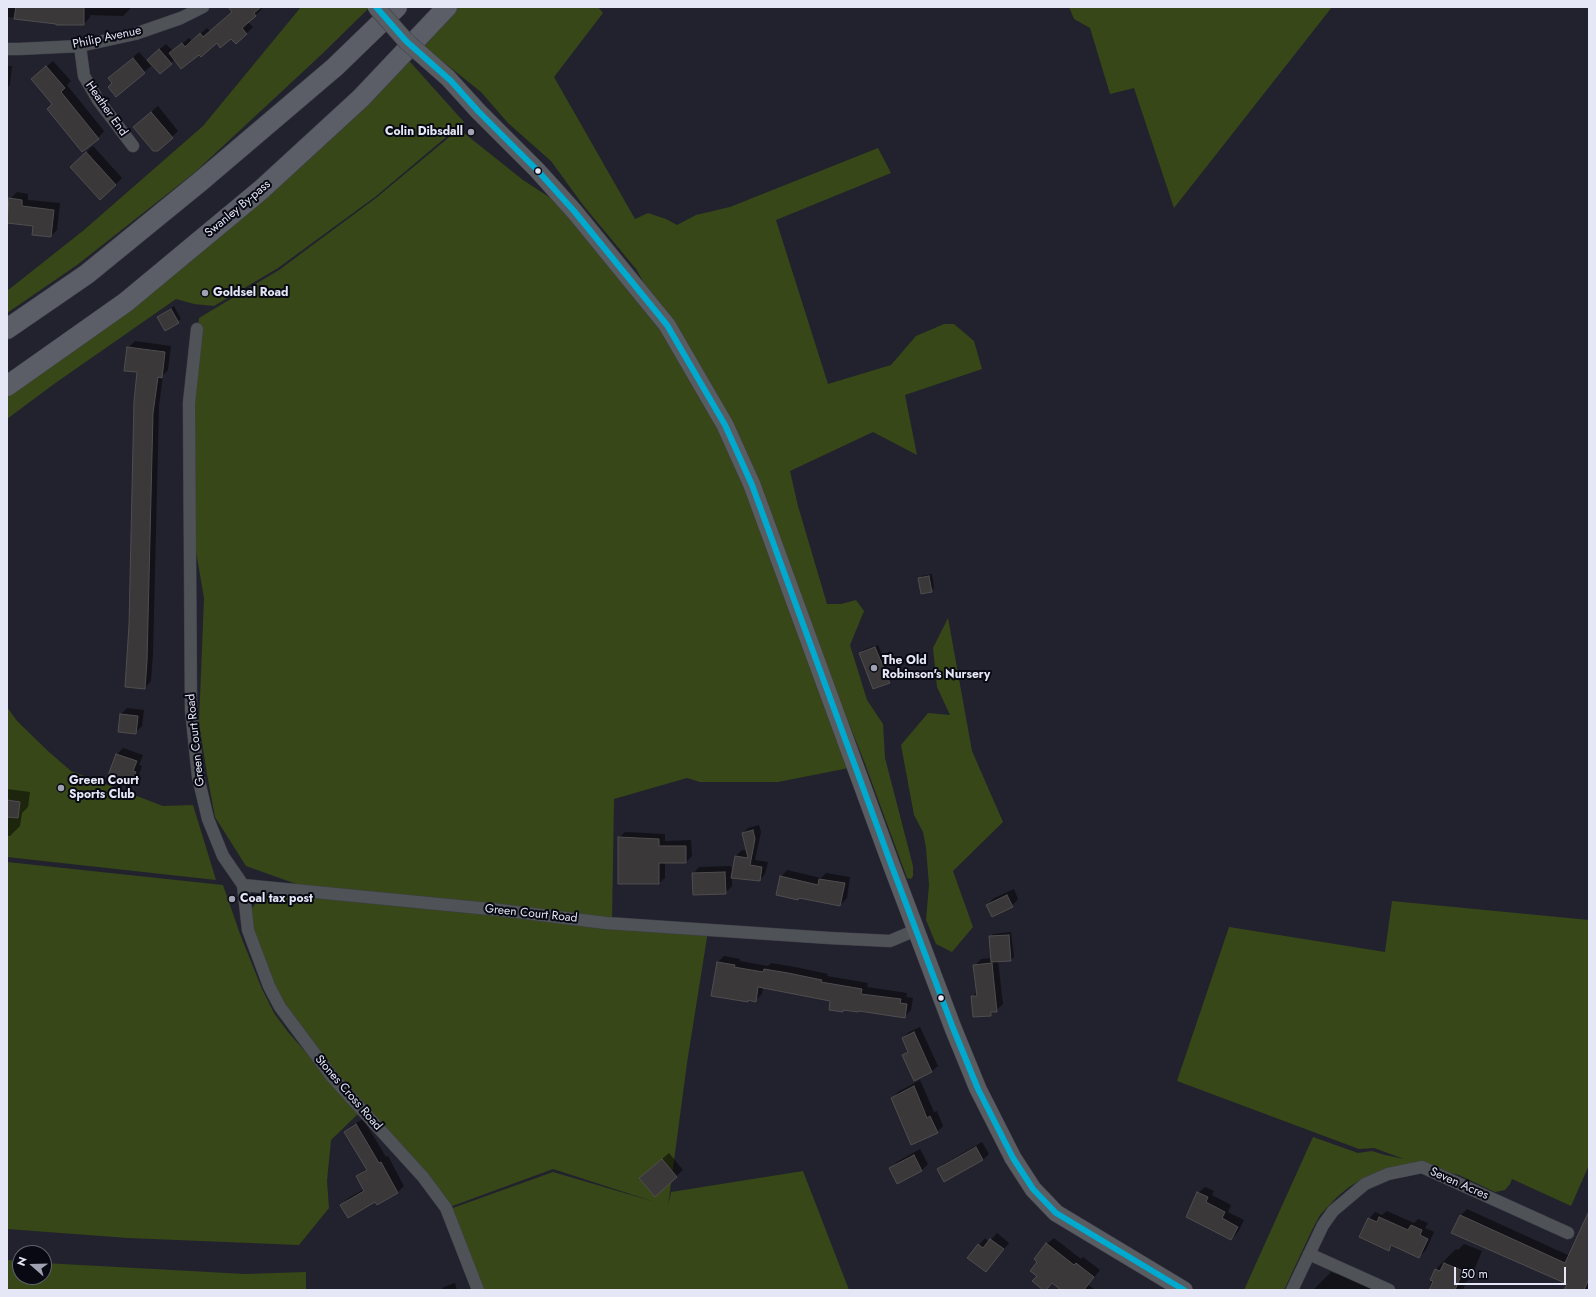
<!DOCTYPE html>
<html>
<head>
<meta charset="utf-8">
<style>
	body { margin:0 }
	#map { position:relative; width:1596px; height:1297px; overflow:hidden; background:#22222e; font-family:Jost,sans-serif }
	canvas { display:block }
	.frame { position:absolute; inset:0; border:8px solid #e5e7f7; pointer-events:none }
	.north { position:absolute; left:12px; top:1245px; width:40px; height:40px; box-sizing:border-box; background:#080913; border:1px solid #60626e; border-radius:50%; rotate:290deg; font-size:11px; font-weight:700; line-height:16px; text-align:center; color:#e5e7f7 }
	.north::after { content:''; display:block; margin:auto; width:14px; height:18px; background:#a1a2b1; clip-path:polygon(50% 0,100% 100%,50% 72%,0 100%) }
	.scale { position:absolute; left:1454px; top:1267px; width:112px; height:18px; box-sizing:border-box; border:2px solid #e5e7f7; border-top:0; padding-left:5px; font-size:12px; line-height:14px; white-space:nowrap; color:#e5e7f7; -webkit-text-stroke:3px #080913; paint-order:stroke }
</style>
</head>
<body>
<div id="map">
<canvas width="1596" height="1297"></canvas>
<div class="frame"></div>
<div class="north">N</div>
<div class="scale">50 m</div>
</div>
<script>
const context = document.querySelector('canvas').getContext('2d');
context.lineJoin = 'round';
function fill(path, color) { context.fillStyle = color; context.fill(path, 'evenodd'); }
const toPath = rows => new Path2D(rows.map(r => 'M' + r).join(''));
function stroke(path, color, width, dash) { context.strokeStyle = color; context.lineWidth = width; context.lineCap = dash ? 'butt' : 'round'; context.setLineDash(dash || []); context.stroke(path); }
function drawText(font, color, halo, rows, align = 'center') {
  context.font = font + ' Jost,sans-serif'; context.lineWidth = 4; context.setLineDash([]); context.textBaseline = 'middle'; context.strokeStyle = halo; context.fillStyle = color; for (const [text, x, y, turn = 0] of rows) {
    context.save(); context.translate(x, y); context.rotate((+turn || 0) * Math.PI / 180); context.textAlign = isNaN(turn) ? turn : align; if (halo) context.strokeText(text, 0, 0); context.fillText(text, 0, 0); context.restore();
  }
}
fill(toPath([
	[301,7,370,7,322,54,194,173,77,265,7,313,7,291,84,230,203,126],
	[449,7,598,7,603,13,554,77,635,219,648,213,666,219,677,225,696,215,730,207,878,148,891,173,776,220,828,384,891,365,916,336,944,324,954,324,974,341,982,369,905,395,917,455,873,432,790,471,798,506,827,604,841,604,856,600,864,611,850,645,867,700,883,724,885,758,913,866,913,876,911,879,907,878,864,761,753,485,668,325,636,269,583,205,551,161,508,123,481,92,417,41],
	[1069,7,1332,7,1174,208,1134,88,1110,94,1090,28,1074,19],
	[402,53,464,122,375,197,278,268,214,306,194,304,176,299,54,384,7,419,7,388,126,302],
	[459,129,523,180,572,212,626,275,723,426,854,767,778,782,700,782,687,778,614,799,612,922,316,891,246,866,215,817,207,774,199,723,204,598,190,517,190,403,199,318,279,270,376,198],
	[948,618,972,751,1003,822,953,871,973,927,952,952,936,944,926,920,929,885,926,848,923,832,914,815,901,745,928,713,950,715,937,687,933,648],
	[7,707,17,721,49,752,71,771,163,806,193,805,216,880,7,857],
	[7,862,223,885,240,934,262,989,274,1013,288,1032,359,1113,331,1140,327,1181,329,1208,299,1245,128,1238,7,1229],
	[267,889,708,931,687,1063,668,1206,671,1192,803,1171,849,1290,481,1290,450,1209,553,1172,655,1202,553,1169,447,1208,334,1076,281,1007,248,913],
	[1392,901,1589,920,1589,1165,1571,1206,1512,1179,1510,1184,1505,1190,1495,1192,1459,1175,1422,1166,1364,1178,1349,1187,1337,1197,1320,1215,1312,1230,1284,1290,1244,1290,1313,1137,1358,1153,1372,1151,1385,1155,1404,1159,1374,1148,1359,1149,1177,1081,1229,927,1385,952],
	[7,1260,20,1261,20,1277,44,1277,44,1263,245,1274,306,1272,306,1290,7,1290]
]), '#374717');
fill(toPath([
	[7,7,130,7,130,9,123,16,90,15,90,17,84,24,57,23,7,17],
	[238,7,261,7,262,9,248,22,253,27,246,34,217,42,199,54,175,59,160,73,155,53,166,44,173,51,189,38,192,41,207,28,210,31],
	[139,52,151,66,116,95,113,83,116,72],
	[53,61,71,81,67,85,104,131,98,138,53,104,39,73],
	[7,66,12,66,10,85,7,88],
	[158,106,178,131,172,137,141,121],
	[93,146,122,178,116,184,78,160],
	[17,192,28,194,28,200,60,203,57,230,51,236,35,225,10,199],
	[174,306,181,319,166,329,158,317],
	[135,341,171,346,168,370,163,375,159,406,153,654,151,681,145,688,130,625,139,371,128,348],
	[932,574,934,588,931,591,919,579,922,576],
	[878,645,892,679,889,682,860,653,863,650],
	[127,708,144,710,142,726,135,733,121,714],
	[123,748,143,755,139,765,142,766,137,780,130,786,108,778,117,754],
	[7,789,30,792,28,807,22,813,20,826,10,836,7,836],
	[759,825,761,832,755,860,768,862,765,874,760,880,732,877,732,886,725,893,693,874,699,867,731,866,733,875,736,856,742,850,747,851,743,833,748,828],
	[625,832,665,834,665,841,691,840,692,856,686,862,665,862,665,878,659,883,619,838],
	[787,870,821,878,826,873,850,877,847,898,840,905,781,877],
	[1014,889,1018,899,1012,906,987,905,994,898],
	[1011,932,1014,957,1011,960,998,961,1003,1004,990,1015,972,997,977,992,975,966,981,959,992,958,990,937,993,934],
	[724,956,740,959,740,961,768,966,771,963,795,967,828,974,827,976,868,983,867,987,907,993,906,997,913,998,911,1010,904,1017,845,1009,843,1011,832,1000,763,987,762,994,755,1001,749,999,747,1001,718,962],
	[920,1027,938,1066,932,1071,915,1080,903,1056,908,1050,903,1038,909,1032],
	[920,1080,934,1112,937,1111,943,1126,937,1132,892,1098,898,1092],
	[363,1119,386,1157,388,1156,404,1186,398,1192,375,1201,341,1205,347,1199,364,1189,357,1176,367,1168,345,1132,352,1125],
	[982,1142,989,1154,983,1160,944,1181,938,1169,944,1164],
	[920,1149,928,1164,922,1170,890,1168,897,1162],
	[669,1153,683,1170,655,1195,647,1172],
	[1205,1187,1214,1191,1212,1195,1231,1205,1228,1212,1244,1220,1238,1232,1231,1239,1198,1193],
	[1467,1209,1570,1256,1589,1214,1589,1287,1588,1290,1565,1290,1568,1284,1460,1216],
	[1387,1211,1414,1223,1418,1219,1428,1223,1425,1228,1434,1232,1426,1250,1419,1257,1393,1245,1388,1250,1369,1219,1375,1212,1382,1215],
	[997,1233,1009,1243,986,1271,979,1245,985,1238,989,1242],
	[1054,1238,1081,1259,1083,1257,1100,1270,1088,1285,1096,1290,1063,1290,1053,1282,1045,1290,1038,1275,1039,1261,1047,1244],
	[1464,1244,1482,1251,1471,1278,1466,1282,1463,1290,1428,1290,1436,1269,1456,1249,1458,1250],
	[1340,1269,1387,1290,1313,1290,1331,1272,1336,1274],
	[455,1283,457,1290,441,1290,444,1287]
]), '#0007');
const building = toPath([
	[16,7,84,7,84,25,56,25,56,24,14,19,16,7],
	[228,7,261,7,254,13,256,16,242,28,247,34,236,44,231,39,220,48,217,43,201,57,199,55,181,69,169,53,182,43,185,47,200,33,203,37,232,12,228,7],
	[159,49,172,64,160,74,147,60,159,49],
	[133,58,145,73,116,97,108,87,112,83,108,78,133,58],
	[46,66,65,88,61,92,99,139,82,152,47,109,52,104,31,79,46,66],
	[151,112,173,138,158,151,153,151,133,127,151,112],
	[86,152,116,185,100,200,70,167,86,152],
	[9,198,22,200,22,206,54,210,51,237,32,235,33,226,7,223,9,198],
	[171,309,179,323,165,331,157,317,171,309],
	[127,347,165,352,162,378,158,377,153,413,147,661,145,689,125,687,129,625,134,401,137,372,124,371,127,347],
	[929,576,932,592,921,594,918,578,929,576],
	[875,647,890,683,873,689,859,653,875,647],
	[120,714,138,716,136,734,118,732,120,714],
	[116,754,137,761,133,771,136,772,130,787,107,778,116,754],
	[7,800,20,802,18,818,7,817,7,800],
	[753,830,755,839,750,865,762,867,760,881,731,878,735,856,748,858,742,833,753,830],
	[618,837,659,839,659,846,686,846,686,863,659,863,659,884,618,884,618,837],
	[725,872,726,894,693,895,692,873,725,872],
	[780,876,818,885,819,879,845,883,840,906,799,898,798,900,776,895,780,876],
	[1007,895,1013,907,992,917,986,905,1007,895],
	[1009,935,1011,961,991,962,989,936,1009,935],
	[717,962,735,965,734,967,763,972,764,969,788,973,822,980,821,982,862,989,861,994,901,999,900,1003,907,1004,905,1018,859,1011,858,1012,843,1010,843,1012,829,1010,830,1001,758,987,756,1002,748,1000,748,1002,711,996,717,962],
	[992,963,997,1012,991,1012,991,1016,973,1017,971,996,977,996,973,965,992,963],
	[914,1032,932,1072,914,1081,902,1055,908,1052,902,1038,914,1032],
	[914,1086,927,1118,930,1116,938,1133,911,1145,891,1098,914,1086],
	[356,1124,379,1163,381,1162,398,1193,377,1205,375,1202,348,1218,340,1205,364,1191,356,1176,367,1170,344,1132,356,1124],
	[976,1147,983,1160,944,1182,937,1169,976,1147],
	[914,1155,922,1171,897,1184,889,1168,914,1155],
	[662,1159,677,1177,655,1197,639,1178,662,1159],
	[1197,1192,1208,1197,1206,1202,1225,1212,1222,1218,1238,1227,1231,1240,1186,1217,1197,1192],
	[1589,1211,1589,1279,1584,1290,1564,1290,1567,1284,1451,1233,1460,1215,1565,1263,1589,1211],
	[1379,1217,1408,1230,1411,1225,1422,1230,1420,1235,1428,1239,1419,1258,1391,1245,1389,1251,1359,1237,1368,1218,1377,1222,1379,1217],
	[990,1239,1004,1249,986,1272,967,1258,978,1244,983,1248,990,1239],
	[1046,1243,1074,1265,1076,1263,1094,1277,1084,1290,1061,1290,1052,1283,1046,1290,1043,1290,1032,1281,1037,1276,1030,1271,1037,1262,1034,1259,1046,1243],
	[1444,1263,1463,1271,1455,1290,1429,1290,1433,1281,1430,1280,1435,1269,1440,1271,1444,1263]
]);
fill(building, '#3b383a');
stroke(building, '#504d4f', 1);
const minor = toPath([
	[80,46,84,76,98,100,133,146],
	[7,49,19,49,80,46,135,34,181,18,203,7],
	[197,329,189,403,191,710,198,777,208,819,223,856,243,885,248,930,269,986,280,1007,333,1078,423,1177,446,1208,478,1290],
	[243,885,500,910,606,923,829,938,890,941,916,930],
	[1309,1254,1389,1290],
	[1292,1290,1323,1225,1333,1211,1365,1184,1388,1174,1422,1167,1568,1233]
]);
const secondary = toPath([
	[478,111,537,170,574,211,667,325,725,425,752,485,891,864,953,1028,978,1089,1013,1158,1033,1189,1056,1213,1184,1290]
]);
const trunk = toPath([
	[7,329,87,274,201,181,335,67,397,7],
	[7,386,126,302,262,189,361,98,447,7]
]);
stroke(minor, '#3e3e49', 13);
stroke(secondary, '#3e3e49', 18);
stroke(trunk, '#3e3e49', 21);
stroke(minor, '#4f5256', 12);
stroke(secondary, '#595d62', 17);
stroke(trunk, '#5b5e66', 20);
const secondaryBridge = toPath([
	[376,7,406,41,448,78,478,111]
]);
stroke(secondaryBridge, '#3e3e49', 18, []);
stroke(secondaryBridge, '#595d62', 17);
stroke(toPath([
	[376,7,406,41,451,81,478,111,537,170,574,211,667,325,725,425,752,485,891,864,953,1028,978,1089,1013,1158,1033,1189,1056,1213,1184,1290]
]), '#00a9ce', 6);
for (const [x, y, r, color] of [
	[471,132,4,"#a1a2b1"],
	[538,171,3.5,"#e5e7f7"],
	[205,293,4,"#a1a2b1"],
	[874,668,4,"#a1a2b1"],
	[61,788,4,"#a1a2b1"],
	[232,899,4,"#a1a2b1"],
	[941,998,3.5,"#e5e7f7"]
]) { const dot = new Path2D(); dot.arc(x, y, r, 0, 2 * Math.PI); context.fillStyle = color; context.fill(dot); stroke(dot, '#080913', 1.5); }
drawText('12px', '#e5e7f7', '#080913', [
	["Philip Avenue",107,38,-12],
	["Heather End",106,109,55],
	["Swanley By-pass",238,209,-40],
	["Green Court Road",196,740,-96],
	["Green Court Road",531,914,6],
	["Stones Cross Road",348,1093,49],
	["Seven Acres",1459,1184,24]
]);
drawText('bold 12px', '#e5e7f7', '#080913', [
	["Colin Dibsdall",463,132,"right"],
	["Goldsel Road",213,293],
	["The Old",882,661],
	["Robinson's Nursery",882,675],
	["Green Court",69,781],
	["Sports Club",69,795],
	["Coal tax post",240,899]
], 'left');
</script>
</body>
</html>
